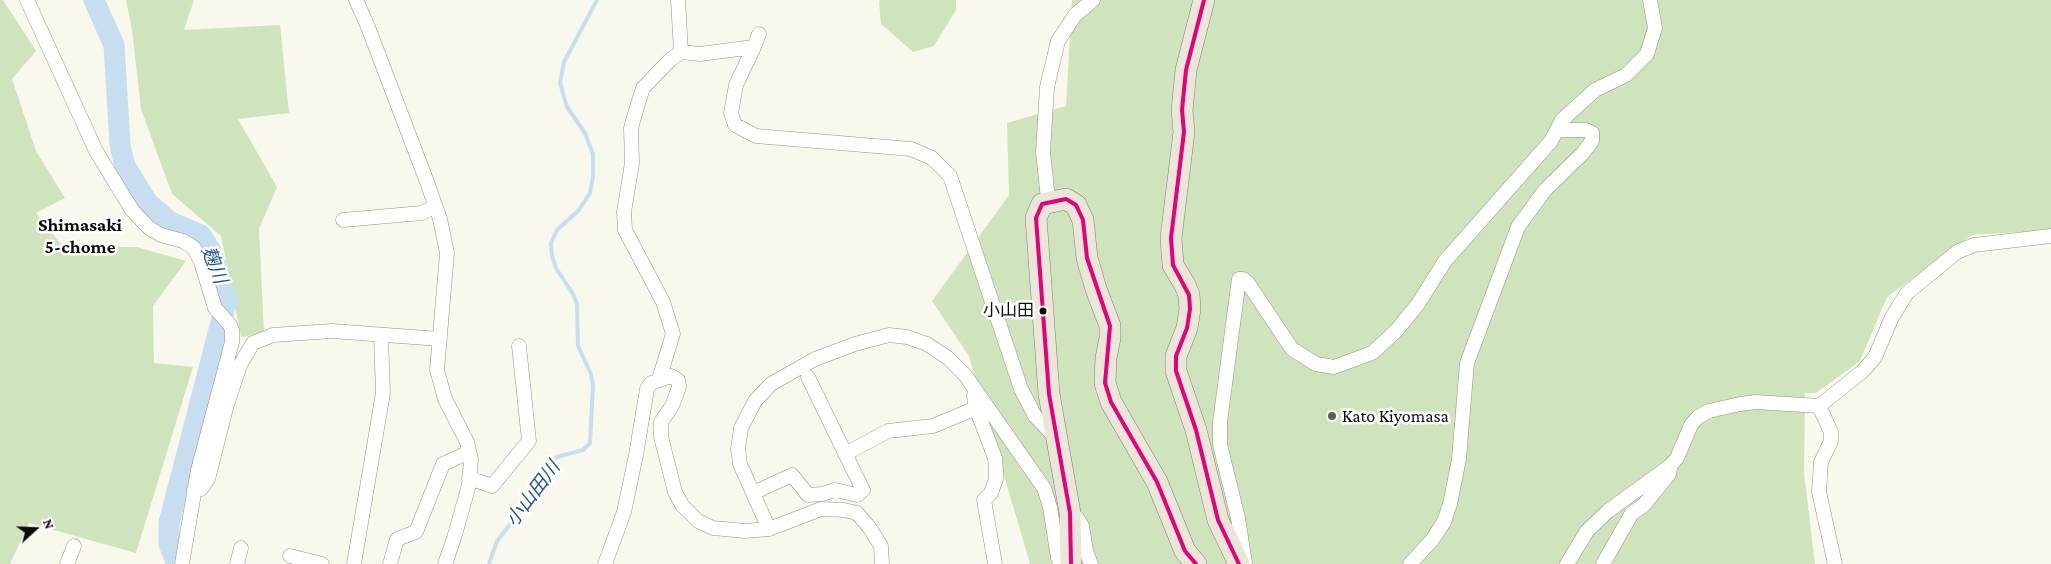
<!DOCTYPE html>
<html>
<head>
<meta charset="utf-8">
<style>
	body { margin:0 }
	#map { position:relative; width:2051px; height:564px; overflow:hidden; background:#f9f8ed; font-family:"Crimson Pro",serif }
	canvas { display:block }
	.north { position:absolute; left:10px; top:504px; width:50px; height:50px; -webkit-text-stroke:4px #fff; paint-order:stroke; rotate:70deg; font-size:14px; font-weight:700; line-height:20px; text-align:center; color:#0a0a0a }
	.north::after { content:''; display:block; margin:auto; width:18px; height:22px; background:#0a0a0a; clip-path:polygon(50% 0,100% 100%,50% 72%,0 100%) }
</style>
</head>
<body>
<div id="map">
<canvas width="2051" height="564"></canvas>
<div class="north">N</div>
</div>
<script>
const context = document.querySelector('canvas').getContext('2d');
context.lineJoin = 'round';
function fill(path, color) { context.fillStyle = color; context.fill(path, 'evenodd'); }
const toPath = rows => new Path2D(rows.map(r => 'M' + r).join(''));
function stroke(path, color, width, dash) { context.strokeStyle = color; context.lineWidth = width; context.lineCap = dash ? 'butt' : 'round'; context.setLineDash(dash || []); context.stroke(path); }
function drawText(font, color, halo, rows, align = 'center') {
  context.font = font + ' "Crimson Pro","Noto Sans JP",serif'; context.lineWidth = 5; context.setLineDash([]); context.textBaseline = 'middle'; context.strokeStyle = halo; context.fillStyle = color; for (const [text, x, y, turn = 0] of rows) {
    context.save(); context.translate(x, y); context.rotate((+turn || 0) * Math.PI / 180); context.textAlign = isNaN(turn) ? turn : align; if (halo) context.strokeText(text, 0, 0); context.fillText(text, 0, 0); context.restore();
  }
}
fill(toPath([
	[0,0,3,0,36,51,12,79,36,151,65,198,36,213,63,247,137,247,186,261,153,306,154,363,193,367,136,553,29,523,10,564,0,564],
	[126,0,194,0,184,30,280,25,289,113,238,119,277,187,259,229,264,333,241,337,221,236,172,194,141,109,132,30],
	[881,0,956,0,956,10,934,46,913,52,881,24,879,1],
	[1072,0,2051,0,2051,230,1972,235,1887,297,1860,361,1816,393,1805,393,1804,473,1815,564,1030,564,969,356,932,301,1009,195,1007,123,1066,106]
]), '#cfe4bd');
stroke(toPath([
	[489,564,497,541,537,491,550,464,557,457,583,450,590,443,593,386,591,374,578,346,577,304,573,294,556,268,552,256,551,243,557,230,579,210,590,193,593,177,593,154,585,133,567,107,560,83,564,62,597,0]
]), '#c6def0', 4);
stroke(toPath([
	[94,0,114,45,120,145,125,166,148,203,170,222,201,235,211,251,227,299,169,523,169,544,177,564]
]), '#c6def0', 21);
const street = toPath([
	[27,0,96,151,132,210,149,228,161,235,183,241,194,248,201,262,215,308,230,325,232,330,232,342,198,470,182,564],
	[356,0,368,27,427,182,440,219,447,253,437,370,445,399,467,442,471,459,469,485,454,538,445,564],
	[678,0,681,52],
	[754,47,736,85,731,113,735,125,756,136,911,149,932,158,950,176,1021,389,1035,416,1056,438],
	[1042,204,1048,199,1043,152,1047,87,1058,41,1075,15,1093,0],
	[343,220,422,213,435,206],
	[659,379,673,334,663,302,625,230,624,212,632,163,631,128,637,107,643,88,670,60,681,52,700,54,754,47,759,34],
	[975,392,974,396,976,408,995,458,996,470,996,479,991,493,984,500,995,564],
	[1819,406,1831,432,1831,441,1821,462,1819,492,1835,564],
	[845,454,888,431,933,426,976,408],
	[469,478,492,486,529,441,519,346],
	[194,490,201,489,208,479,226,408,240,365,253,343,273,335,332,331,440,339],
	[753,493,792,475,808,495,822,494,835,490,857,495,863,490,808,377],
	[1070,513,1077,518,1082,526,1086,551,1091,564],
	[769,529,740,464,738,449,741,428,755,401,771,384,815,359,855,344,889,335,907,337,927,344,948,358,965,375,1044,488,1050,507,1058,558,1061,564],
	[290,556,322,564],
	[1245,563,1238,518,1220,445,1220,422,1239,279,1243,279,1248,283,1292,349,1316,364,1334,367,1372,353,1396,331,1418,304,1445,261,1551,141,1562,120,1595,90,1626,75,1647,54,1655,28,1650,0],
	[67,564,74,546],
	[237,564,241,548],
	[354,564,383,393,381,335],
	[390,564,397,539,416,532,443,464,469,452],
	[605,564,624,512,636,455,647,389,651,383,671,376,678,380,679,387,672,406,661,422,661,437,675,492,682,505,698,521,713,528,745,531,769,529,821,509,844,510,857,513,869,527,881,546,882,564],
	[1410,564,1432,540,1444,522,1450,504,1459,459,1467,363,1518,227,1545,190,1582,154,1592,141,1592,133,1586,130,1557,130],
	[1567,564,1587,531,1608,511,1670,466,1677,458,1691,425,1698,417,1709,411,1740,404,1756,402,1819,406,1863,371,1875,357,1892,317,1907,293,1957,252,1974,245,2051,236],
	[1603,564,1632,513,1643,506,1669,474,1670,469]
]);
const primary = toPath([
	[1204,0,1186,70,1182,110,1184,132,1171,238,1173,265,1185,285,1189,295,1190,309,1187,328,1176,356,1176,371,1196,430,1218,520,1239,564],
	[1071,564,1070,513,1049,394,1036,218,1042,204,1066,199,1076,205,1083,220,1087,258,1096,289,1110,326,1110,338,1106,358,1105,383,1111,402,1157,482,1185,551,1196,564]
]);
stroke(street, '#92918c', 15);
stroke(primary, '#7f7e7a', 22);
stroke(street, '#fefefc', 14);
stroke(primary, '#eae7d8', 21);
stroke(toPath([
	[1204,0,1186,70,1182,110,1184,132,1171,238,1173,265,1189,295,1190,309,1187,328,1176,356,1176,371,1196,430,1218,520,1239,564],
	[1071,564,1070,513,1049,394,1036,218,1042,204,1066,199,1076,205,1083,220,1087,258,1110,326,1105,383,1111,402,1157,482,1185,551,1196,564]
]), '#e5007d', 4);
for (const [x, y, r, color] of [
	[1043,311,4.5,"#0a0a0a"],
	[1332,416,5,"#5e5d59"]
]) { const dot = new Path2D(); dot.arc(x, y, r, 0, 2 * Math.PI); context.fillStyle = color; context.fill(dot); stroke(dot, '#fff', 2); }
drawText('17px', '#0a0a0a', '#fff', [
	["小山田",1034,311]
], 'right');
drawText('18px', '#0a0a0a', '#fff', [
	["Kato Kiyomasa",1342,416]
], 'left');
drawText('bold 19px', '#0a0a0a', '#fff', [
	["Shimasaki",80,225],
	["5-chome",80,247]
]);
drawText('italic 19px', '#1d5491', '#fff', [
	["麹川",214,265,68],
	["小山田川",533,494,-53]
]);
</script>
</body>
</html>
